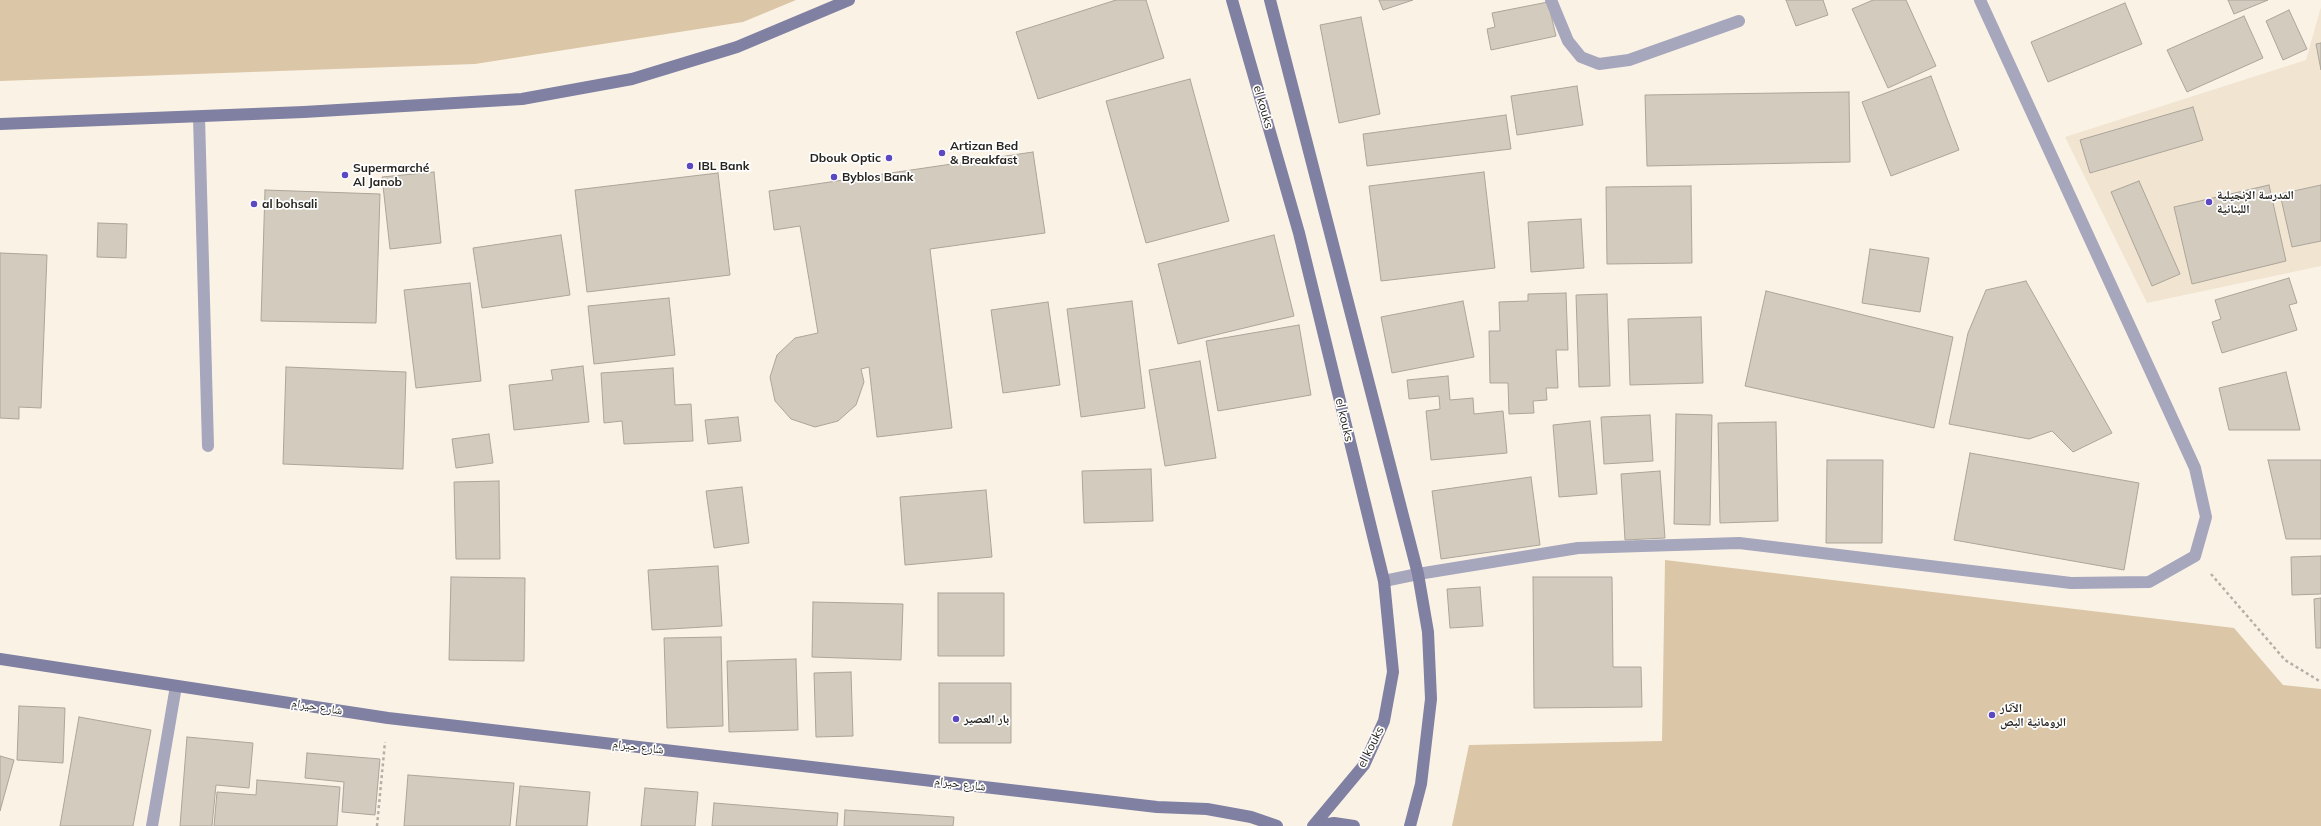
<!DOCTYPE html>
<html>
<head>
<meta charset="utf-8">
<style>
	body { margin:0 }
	canvas { display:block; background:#faf2e5 }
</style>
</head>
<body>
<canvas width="2321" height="826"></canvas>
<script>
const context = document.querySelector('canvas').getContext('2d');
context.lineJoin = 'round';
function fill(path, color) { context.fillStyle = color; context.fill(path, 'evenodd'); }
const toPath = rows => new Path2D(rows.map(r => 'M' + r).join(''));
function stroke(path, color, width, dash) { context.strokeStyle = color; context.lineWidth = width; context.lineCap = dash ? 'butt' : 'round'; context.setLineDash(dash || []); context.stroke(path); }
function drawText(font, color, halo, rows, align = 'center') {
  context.font = font + ' Mulish,"Noto Naskh Arabic",sans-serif'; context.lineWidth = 3.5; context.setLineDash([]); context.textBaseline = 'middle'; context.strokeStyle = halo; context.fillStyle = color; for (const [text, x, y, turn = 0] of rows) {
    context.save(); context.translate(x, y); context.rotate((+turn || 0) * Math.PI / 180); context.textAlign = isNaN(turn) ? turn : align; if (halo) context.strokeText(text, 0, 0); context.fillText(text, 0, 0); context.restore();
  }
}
fill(toPath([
	[2321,7,2321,266,2147,303,2065,137,2306,60]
]), '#f1e5d2');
fill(toPath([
	[0,0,796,0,743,22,475,64,0,81],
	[1665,560,2234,628,2283,685,2321,689,2321,826,1452,826,1469,745,1662,741]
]), '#dbc7a7');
const building = toPath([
	[1116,0,1146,0,1164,58,1038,99,1016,32,1116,0],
	[1379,0,1413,0,1383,10,1379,0],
	[1786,0,1823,0,1828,15,1796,26,1786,0],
	[1873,0,1906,0,1936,66,1888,88,1852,9,1873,0],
	[2228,0,2268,0,2234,14,2228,0],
	[1548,2,1556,36,1491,50,1487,29,1495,27,1492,13,1548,2],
	[2125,3,2142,44,2048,82,2031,42,2125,3],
	[2289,10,2307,49,2283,60,2266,21,2289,10],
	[2244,16,2263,58,2187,92,2167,50,2244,16],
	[1361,17,1380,114,1339,123,1320,25,1361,17],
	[2321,43,2321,70,2316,44,2321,43],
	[1931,76,1959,150,1891,176,1862,102,1931,76],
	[1190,79,1229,221,1146,243,1106,101,1190,79],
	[1577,86,1583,125,1517,135,1511,96,1577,86],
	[1849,92,1850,162,1647,166,1645,95,1849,92],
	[2193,107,2203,140,2090,173,2080,140,2193,107],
	[1506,115,1511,149,1367,166,1363,134,1506,115],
	[1033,152,1045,233,930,249,952,428,877,437,869,367,861,369,864,382,856,405,838,421,815,427,791,419,775,401,770,377,777,355,795,338,818,333,800,226,774,230,769,191,1033,152],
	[434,172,441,243,390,249,382,177,434,172],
	[1484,172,1495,268,1381,281,1369,186,1484,172],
	[718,173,730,275,587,292,575,190,718,173],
	[2139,181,2180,274,2152,286,2111,192,2139,181],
	[2269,185,2286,261,2192,284,2174,207,2269,185],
	[2321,185,2321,241,2292,247,2280,194,2321,185],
	[1691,186,1692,263,1607,264,1606,187,1691,186],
	[265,190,380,194,376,323,261,321,265,190],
	[1581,219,1584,268,1531,272,1528,222,1581,219],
	[98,223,127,224,126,258,97,257,98,223],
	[561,235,570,295,482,308,473,248,561,235],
	[1274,235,1294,316,1178,344,1158,264,1274,235],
	[1870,249,1929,258,1920,312,1862,303,1870,249],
	[0,253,47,255,41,408,19,407,19,419,0,418,0,253],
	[2289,278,2297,303,2289,305,2297,330,2222,353,2212,322,2221,319,2215,300,2289,278],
	[2026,281,2112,433,2073,452,2052,431,2029,439,1949,424,1968,333,1986,290,2026,281],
	[470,283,481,381,416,388,404,290,470,283],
	[1766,291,1953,337,1934,428,1745,386,1766,291],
	[1566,293,1568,350,1556,350,1558,388,1546,388,1547,400,1533,401,1534,413,1509,414,1508,383,1490,383,1489,331,1500,331,1499,302,1528,301,1528,294,1566,293],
	[1607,294,1610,386,1579,387,1576,295,1607,294],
	[669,298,675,355,594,364,588,306,669,298],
	[1132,301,1145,408,1081,417,1067,309,1132,301],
	[1463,301,1474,357,1392,373,1381,317,1463,301],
	[1048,302,1060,385,1003,393,991,310,1048,302],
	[1701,317,1703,383,1630,385,1628,319,1701,317],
	[1299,325,1311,395,1218,411,1206,341,1299,325],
	[1200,361,1216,458,1165,466,1149,370,1200,361],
	[583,366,589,422,514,430,509,385,553,380,551,370,583,366],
	[286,367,406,372,403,469,283,464,286,367],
	[673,368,675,405,691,404,693,441,624,444,622,421,604,423,601,373,673,368],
	[2286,372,2300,430,2229,430,2219,388,2286,372],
	[1448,376,1450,400,1473,398,1474,414,1503,411,1507,453,1431,460,1426,411,1440,409,1439,396,1409,399,1407,380,1448,376],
	[1676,414,1712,415,1710,525,1674,524,1676,414],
	[1650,415,1653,461,1604,464,1601,417,1650,415],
	[738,417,741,441,708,444,705,420,738,417],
	[1590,421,1597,494,1559,497,1553,425,1590,421],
	[1776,422,1778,521,1720,523,1718,423,1776,422],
	[489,434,493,463,456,468,452,439,489,434],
	[1970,453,2139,483,2124,570,1954,540,1970,453],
	[1827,460,1883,460,1882,543,1826,543,1827,460],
	[2268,460,2321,460,2321,539,2286,539,2268,460],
	[1151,469,1153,521,1084,523,1082,471,1151,469],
	[1660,471,1665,538,1625,540,1621,474,1660,471],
	[1531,477,1540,545,1441,559,1432,491,1531,477],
	[499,481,500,559,456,559,454,482,499,481],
	[742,487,749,543,714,548,706,491,742,487],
	[986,490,992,557,905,565,900,497,986,490],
	[2321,556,2321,594,2292,595,2291,557,2321,556],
	[718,566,722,626,652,630,648,570,718,566],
	[451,577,525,578,524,661,449,660,451,577],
	[1533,577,1612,577,1613,667,1641,667,1642,707,1534,708,1533,577],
	[1480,587,1483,626,1450,628,1447,589,1480,587],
	[938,593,1004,593,1004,656,938,656,938,593],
	[2321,598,2321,648,2316,648,2314,599,2321,598],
	[813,602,903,604,901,660,812,657,813,602],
	[721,637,723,726,667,728,664,638,721,637],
	[796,659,798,730,729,732,727,661,796,659],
	[851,672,853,736,816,737,814,673,851,672],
	[939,683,1011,683,1011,743,939,743,939,683],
	[19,706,65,708,63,763,17,760,19,706],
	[79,717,151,730,133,826,60,826,79,717],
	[187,737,253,743,249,788,216,785,212,826,180,826,187,737],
	[307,753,380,759,375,815,342,812,344,782,305,778,307,753],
	[0,756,14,760,0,811,0,756],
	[408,775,514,783,510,826,404,826,408,775],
	[257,780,340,787,337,826,214,826,217,792,256,795,257,780],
	[520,786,590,792,587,826,516,826,520,786],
	[645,788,698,792,695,826,641,826,645,788],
	[714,803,838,813,837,826,712,826,714,803],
	[845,810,954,817,953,826,844,826,845,810]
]);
fill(building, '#d2cbbe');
stroke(building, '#aca599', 1);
stroke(toPath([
	[2211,574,2285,660,2321,682],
	[377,826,385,742]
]), '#b5afa5', 2.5, [3, 3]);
stroke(toPath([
	[199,117,208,446],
	[152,826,176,686]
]), '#a6a6bd', 12);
stroke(toPath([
	[1551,0,1568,41,1581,57,1599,64,1629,60,1739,21],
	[1384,581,1418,574,1578,548,1739,543,2071,583,2149,582,2195,556,2206,517,2195,468,1980,0]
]), '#a6a6bd', 12);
stroke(toPath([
	[1232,0,1299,233,1384,581,1393,672,1384,721,1364,765,1313,826],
	[1270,0,1418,574,1428,632,1431,699,1421,784,1410,826],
	[0,124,304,112,522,99,632,79,737,47,849,0],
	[0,659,388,718,1157,807,1207,809,1251,817,1277,826],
	[1316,826,1334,823,1354,826]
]), '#8080a2', 12);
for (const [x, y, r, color] of [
	[942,153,4,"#5c48c0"],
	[889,158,4,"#5c48c0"],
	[690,166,4,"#5c48c0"],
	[345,175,4,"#5c48c0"],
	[834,177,4,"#5c48c0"],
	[2209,202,4,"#5c48c0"],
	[254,204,4,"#5c48c0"],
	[1992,715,4,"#5c48c0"],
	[956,719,4,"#5c48c0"]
]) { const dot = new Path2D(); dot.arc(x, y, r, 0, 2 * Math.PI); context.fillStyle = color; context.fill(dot); stroke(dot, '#fff', 1.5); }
drawText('12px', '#27241f', '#fff', [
	["el kouks",1263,107,74],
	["el kouks",1344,420,77],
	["شارع حيرام",317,707,9],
	["شارع حيرام",638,747,7],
	["el kouks",1371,747,-63],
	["شارع حيرام",960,784,7]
]);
drawText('bold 12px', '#27241f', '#fff', [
	["Artizan Bed",950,146],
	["& Breakfast",950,160],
	["Dbouk Optic",881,158,"right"],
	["IBL Bank",698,166],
	["Supermarché",353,168],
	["Al Janob",353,182],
	["Byblos Bank",842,177],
	["المدرسة الإنجيلية",2217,195],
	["اللبنانية",2217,209],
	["al bohsali",262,204],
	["الآثار",2000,708],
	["الرومانية البص",2000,722],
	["بار العصير",964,719]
], 'left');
</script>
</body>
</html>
